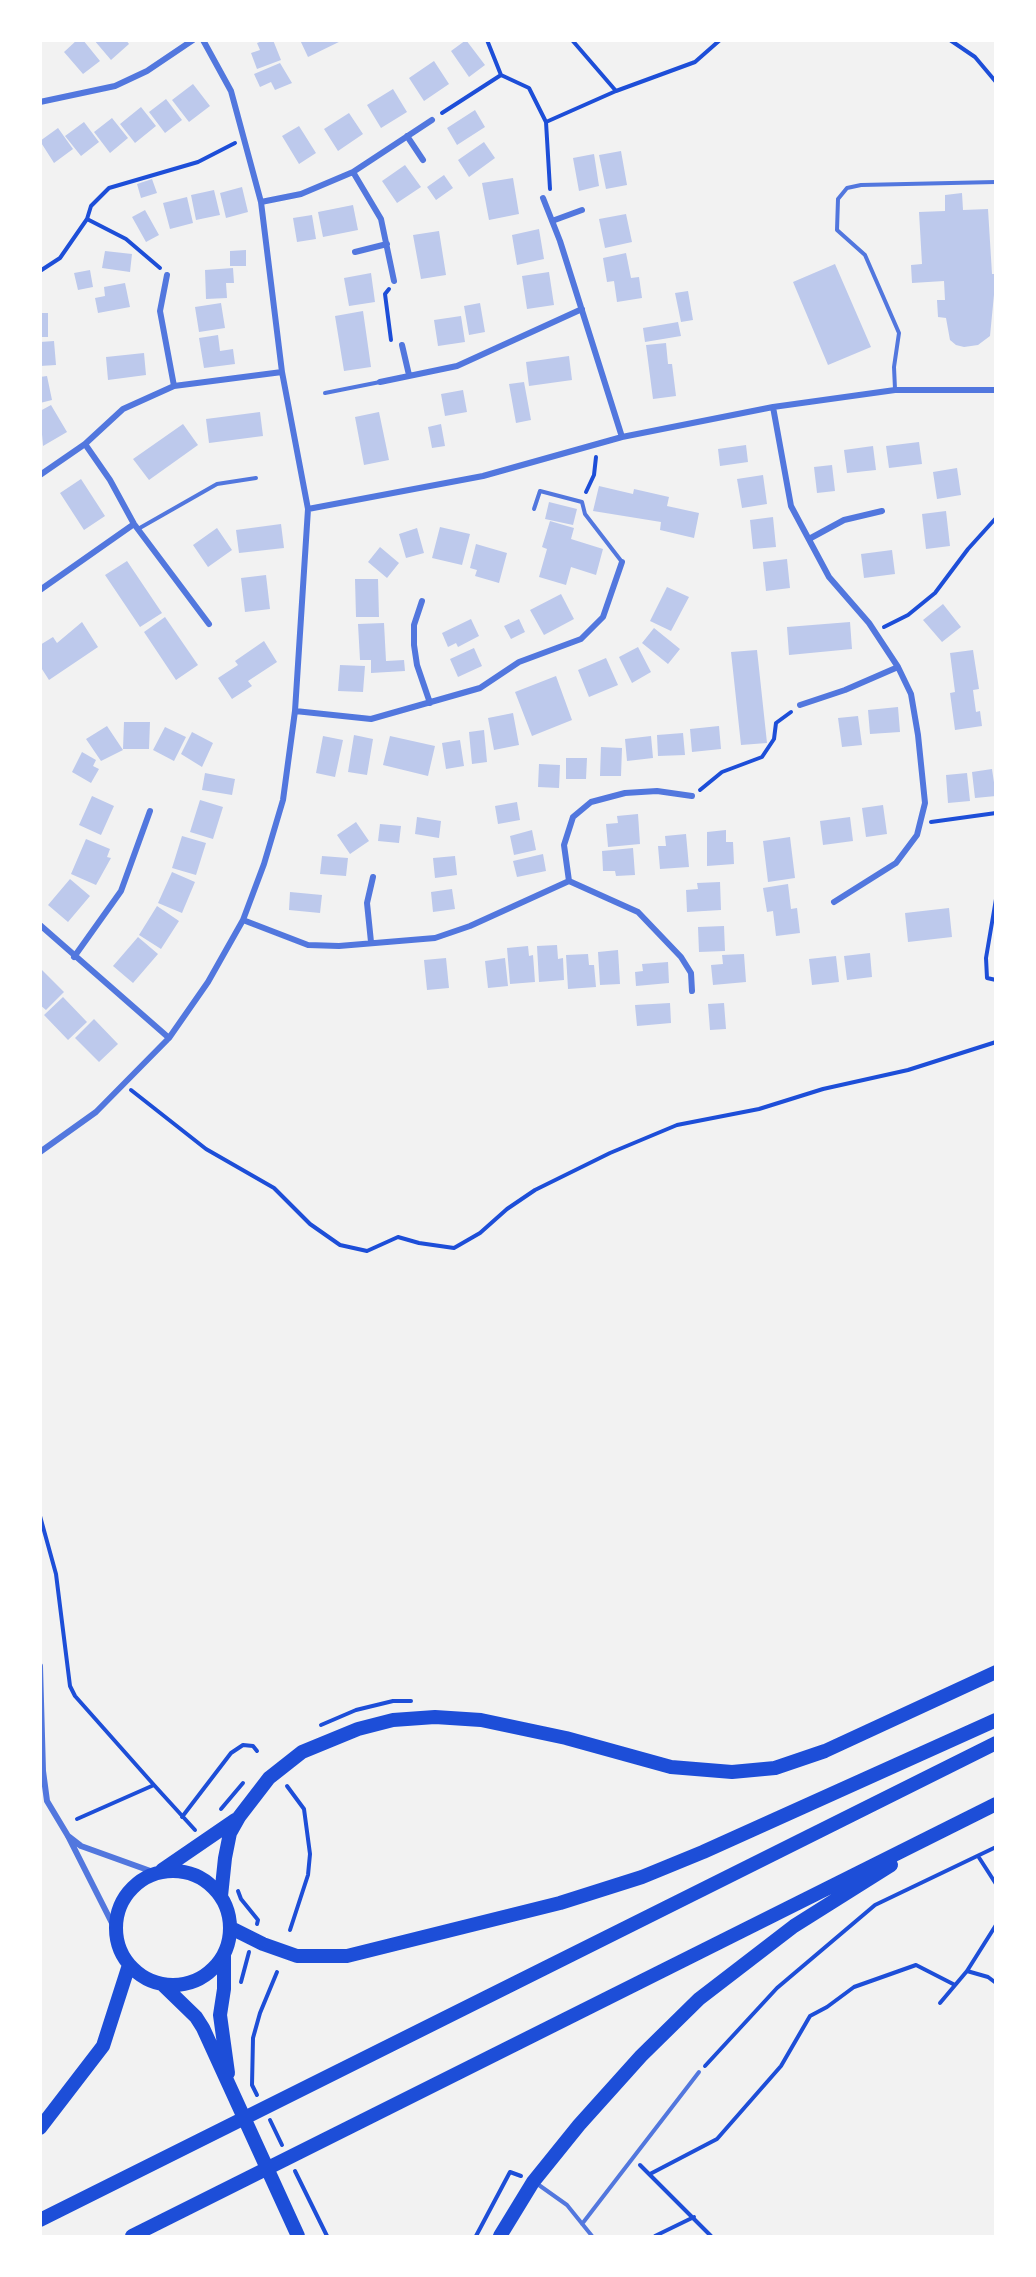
<!DOCTYPE html>
<html>
<head>
<meta charset="utf-8">
<style>
	body { margin:0 }
	#map { position:relative; width:1036px; height:2277px; overflow:hidden; background:#f2f2f2; font-family:Literata,serif }
	canvas { display:block }
	.frame { position:absolute; inset:0; border:42px solid #fff; pointer-events:none }
</style>
</head>
<body>
<div id="map">
<canvas width="1036" height="2277"></canvas>
<div class="frame"></div>
</div>
<script>
const context = document.querySelector('canvas').getContext('2d');
context.lineJoin = 'round';
function fill(path, color) { context.fillStyle = color; context.fill(path, 'evenodd'); }
const toPath = rows => new Path2D(rows.map(r => 'M' + r).join(''));
function stroke(path, color, width, dash) { context.strokeStyle = color; context.lineWidth = width; context.lineCap = dash ? 'butt' : 'round'; context.setLineDash(dash || []); context.stroke(path); }
fill(toPath([
	[77,40,83,40,100,61,83,74,64,52],
	[94,40,126,40,129,44,111,60],
	[265,40,273,40,281,60,257,69,251,53,260,50,257,43],
	[300,40,343,40,308,57],
	[466,40,485,65,469,77,451,51],
	[434,61,449,84,424,101,409,78],
	[280,63,292,83,275,90,271,82,260,87,254,74],
	[193,84,210,106,189,122,172,100],
	[393,89,407,112,381,128,367,105],
	[166,99,182,120,165,133,149,112],
	[141,107,156,126,135,143,120,124],
	[475,110,485,127,457,145,447,128],
	[349,113,363,134,338,151,324,129],
	[112,118,128,138,110,153,94,132],
	[84,122,99,142,81,156,65,136],
	[299,126,316,153,299,164,282,136],
	[58,128,73,149,54,163,40,141],
	[484,142,495,158,469,177,458,160],
	[621,151,627,185,606,189,599,155],
	[594,154,599,186,579,191,573,158],
	[405,165,421,187,397,203,382,181],
	[444,175,453,188,436,200,427,187],
	[513,178,519,214,489,220,482,183],
	[152,179,157,193,141,198,137,184],
	[242,187,248,212,226,218,220,193],
	[214,190,220,215,196,220,191,195],
	[962,193,963,210,988,209,992,274,996,274,990,336,978,345,964,347,956,345,950,340,946,318,938,317,937,300,945,300,944,281,912,283,911,265,922,264,919,212,945,211,945,195],
	[187,197,193,223,170,229,163,203],
	[353,205,358,230,323,237,318,212],
	[145,210,159,235,146,242,132,217],
	[626,214,632,242,605,248,599,219],
	[312,215,316,239,297,242,293,218],
	[539,229,544,259,517,265,512,235],
	[439,231,446,275,421,279,413,235],
	[246,250,246,266,230,266,230,251],
	[105,251,132,254,130,272,102,268],
	[626,253,631,278,639,277,642,298,617,302,614,281,607,282,603,258],
	[835,264,871,347,828,365,793,282],
	[233,268,234,283,226,283,227,298,206,299,205,270],
	[90,270,93,287,78,290,74,273],
	[549,272,554,305,527,309,522,276],
	[371,273,375,302,349,306,344,278],
	[125,283,130,307,98,313,95,298,105,296,104,287],
	[688,291,693,320,681,322,675,293],
	[221,303,225,328,199,332,195,307],
	[480,303,485,332,469,335,464,306],
	[363,311,371,367,344,371,335,316],
	[40,313,48,313,48,337,40,337],
	[461,316,465,342,438,346,434,320],
	[678,322,681,336,645,342,643,328],
	[218,335,220,351,233,349,235,364,204,368,199,338],
	[54,341,56,365,40,366,40,342],
	[666,343,668,364,672,364,676,396,653,399,646,345],
	[144,353,146,375,108,380,106,357],
	[569,356,572,380,529,386,526,362],
	[47,376,52,400,40,403,40,377],
	[524,382,531,420,516,423,509,384],
	[463,390,467,412,445,416,441,394],
	[51,405,67,432,43,446,40,411],
	[260,412,263,436,209,443,206,419],
	[379,412,389,460,364,465,355,417],
	[183,424,198,445,149,480,133,459],
	[441,424,445,446,432,448,428,427],
	[919,442,922,464,889,468,886,446],
	[746,445,748,462,720,466,718,449],
	[873,446,876,470,847,473,844,450],
	[832,465,835,491,817,493,814,467],
	[957,468,961,495,937,499,933,472],
	[763,475,767,504,742,508,737,479],
	[81,479,105,516,84,530,60,493],
	[599,486,633,494,634,489,669,497,667,506,699,513,694,538,660,530,661,522,593,511],
	[549,502,577,509,573,525,545,519],
	[946,511,950,546,926,549,922,514],
	[773,517,776,547,753,549,750,520],
	[550,521,574,528,571,539,603,549,596,575,571,567,566,585,539,577,547,549,542,547],
	[281,524,284,548,239,553,236,530],
	[440,527,470,534,462,565,432,558],
	[217,528,232,550,208,567,193,545],
	[417,528,424,553,406,558,399,534],
	[476,544,507,553,499,583,475,576,477,570,470,568],
	[380,547,399,563,387,578,368,562],
	[892,550,895,574,864,578,861,554],
	[787,559,790,588,766,591,763,562],
	[127,561,162,613,140,627,105,575],
	[266,575,270,609,245,612,241,578],
	[355,579,378,579,379,617,356,617],
	[667,587,689,597,671,631,650,621],
	[561,594,574,619,544,635,530,610],
	[943,604,961,627,942,642,923,620],
	[165,617,198,665,176,680,144,632],
	[471,619,479,636,458,647,456,643,448,647,442,633],
	[519,619,525,632,511,639,504,626],
	[82,622,98,647,49,680,40,666,40,645,53,637,57,643],
	[850,622,852,649,789,655,787,627],
	[384,623,386,661,404,660,405,671,371,673,371,660,360,660,358,624],
	[654,628,680,649,668,664,642,643],
	[264,641,277,662,248,681,252,686,232,699,218,678,238,665,235,661],
	[638,647,651,672,632,683,619,657],
	[474,648,482,666,458,677,450,659],
	[757,650,767,743,741,745,731,652],
	[973,650,979,689,973,690,976,712,980,711,982,726,955,730,950,693,955,692,950,653],
	[606,658,618,685,589,697,578,670],
	[340,665,365,666,363,692,338,691],
	[556,676,572,720,532,736,515,692],
	[898,707,900,732,870,734,868,710],
	[513,713,519,745,494,750,488,718],
	[858,716,862,745,842,747,838,718],
	[124,722,150,722,149,749,123,749],
	[107,726,123,750,101,761,86,739],
	[719,726,721,749,692,752,690,729],
	[165,727,186,737,174,761,153,750],
	[484,730,487,762,472,764,469,732],
	[192,732,213,743,202,767,181,754],
	[683,733,685,755,658,756,657,735],
	[354,735,373,739,367,775,348,772],
	[323,736,343,740,335,777,316,773],
	[390,736,435,746,428,776,383,765],
	[651,736,653,758,627,761,625,739],
	[460,740,464,766,446,769,442,743],
	[601,747,622,748,621,776,600,776],
	[82,752,96,760,93,766,99,769,91,783,72,772],
	[566,758,587,758,586,779,566,779],
	[539,764,560,765,559,788,538,787],
	[992,769,996,796,975,798,972,772],
	[205,773,235,779,232,795,202,790],
	[967,773,970,801,948,803,946,775],
	[92,796,114,806,101,835,79,825],
	[200,800,223,807,213,839,190,832],
	[517,802,520,820,498,824,495,806],
	[883,805,887,834,866,837,862,808],
	[638,814,640,844,608,847,606,824,618,823,617,816],
	[417,817,441,821,439,838,415,834],
	[850,817,853,841,823,845,820,821],
	[356,822,369,841,350,854,337,835],
	[380,824,401,826,399,843,378,841],
	[532,830,536,850,514,855,510,836],
	[726,830,726,842,733,842,734,864,707,866,707,832],
	[686,834,689,867,660,869,658,846,666,846,665,836],
	[182,836,206,843,196,875,172,868],
	[790,837,795,878,768,882,763,841],
	[86,839,110,849,107,857,111,858,96,885,71,874],
	[633,848,635,875,616,876,615,871,603,871,602,851],
	[543,854,546,871,517,877,513,861],
	[322,856,348,858,346,876,320,874],
	[455,856,457,875,435,878,433,858],
	[172,872,195,882,182,913,158,903],
	[70,879,90,896,68,922,48,905],
	[720,882,721,910,687,912,686,890,698,889,697,883],
	[788,884,791,909,797,908,800,933,776,936,773,911,767,912,763,888],
	[452,889,455,909,433,912,431,892],
	[290,892,322,895,320,913,289,910],
	[157,906,179,921,161,949,139,935],
	[949,908,952,937,908,942,905,913],
	[724,926,725,951,699,952,698,927],
	[138,937,158,954,133,983,113,966],
	[557,945,558,959,563,958,564,980,539,982,537,946],
	[528,946,529,956,533,955,535,982,510,984,507,948],
	[618,950,620,984,600,985,598,952],
	[870,953,872,977,847,980,844,956],
	[588,954,589,965,594,965,596,987,568,989,566,955],
	[744,954,746,982,713,985,711,965,723,964,722,955],
	[836,956,839,982,812,985,809,959],
	[446,958,449,988,427,990,424,960],
	[505,958,508,986,488,988,485,961],
	[668,962,669,983,636,986,635,972,643,971,642,964],
	[40,968,64,992,46,1010,40,1005],
	[63,997,87,1022,68,1040,44,1015],
	[670,1003,671,1023,637,1026,635,1005],
	[724,1003,726,1029,710,1030,708,1004],
	[94,1019,118,1044,99,1062,75,1038]
]), '#bdc9ec');
stroke(toPath([
	[572,40,616,91,695,62,720,40],
	[950,40,975,57,996,82],
	[501,75,529,88,546,122,616,91],
	[442,113,501,75,487,40],
	[546,122,550,189],
	[87,219,126,239,160,268],
	[40,271,60,258,87,219,91,206,109,188,198,162,235,143],
	[389,289,385,294,391,340],
	[586,492,594,475,596,457],
	[884,627,908,615,935,593,968,549,996,518],
	[700,790,722,772,762,757,774,739,776,723,791,712],
	[931,822,996,813],
	[996,861,996,873],
	[996,899,986,958,987,978,996,980],
	[131,1090,206,1149,274,1188,310,1224,340,1245,367,1251,398,1237,419,1243,454,1248,480,1233,507,1209,535,1190,610,1153,677,1125,759,1109,823,1089,908,1070,996,1042],
	[40,1516,56,1574,70,1686,75,1696,154,1785],
	[321,1725,356,1710,393,1701,411,1701],
	[287,1786,304,1809,310,1854,308,1875,290,1930],
	[221,1809,243,1783],
	[182,1817,231,1753,243,1745,253,1746,257,1751],
	[77,1819,154,1785,195,1830],
	[40,1837,40,1841],
	[978,1856,996,1884],
	[238,1891,241,1899,258,1920,257,1924],
	[967,1971,988,1977,996,1983],
	[241,1982,249,1952],
	[940,2003,967,1971,996,1925],
	[705,2066,777,1988,875,1905,996,1847],
	[257,2095,252,2085,253,2038,260,2013,277,1972],
	[270,2120,282,2145],
	[640,2165,711,2236],
	[295,2171,327,2236],
	[650,2174,717,2139,781,2066,810,2016,827,2007,854,1987,916,1965,955,1985],
	[476,2236,510,2172,521,2176],
	[655,2236,694,2217]
]), '#1d4ed8', 4);
stroke(toPath([
	[895,389,894,367,899,333,865,255,837,230,838,199,847,188,861,185,996,182],
	[325,393,380,382],
	[534,509,540,491,582,502,585,514,622,562],
	[138,529,217,484,256,478],
	[536,2183,567,2205,592,2236],
	[582,2224,699,2072]
]), '#5277de', 4);
stroke(toPath([
	[40,102,115,86,147,71,193,40],
	[407,136,423,160],
	[353,172,381,219,394,281],
	[543,198,560,241,622,437],
	[261,202,301,194,353,172,432,120],
	[552,221,582,210],
	[355,252,387,244],
	[167,275,160,311,174,386],
	[402,345,409,375],
	[380,382,457,366,582,309],
	[773,407,791,506,829,577,869,623,898,667,911,694,918,735,925,803,917,835,896,863,834,902],
	[85,444,110,480,134,524,209,624],
	[40,475,85,444,123,409,174,386,282,372],
	[308,509,483,476,622,437,773,407,895,390,996,390],
	[809,539,844,520,882,511],
	[40,590,134,524],
	[422,601,414,625,414,645,417,665,430,703],
	[800,705,845,690,898,667],
	[295,711,371,719,480,688,519,662,581,639,603,617,622,562],
	[569,881,638,912,681,957,691,973,692,991],
	[243,920,308,945,339,946,435,938,470,926,569,881,564,845,573,817,591,802,625,793,657,791,692,796],
	[40,925,169,1038],
	[371,942,367,903,373,877],
	[74,957,121,891,150,811],
	[40,1152,96,1112,169,1038,208,982,243,920,264,864,283,800,295,711,308,509,282,372,261,202,231,91,203,40],
	[40,1666,43,1771,47,1801,68,1836,116,1931],
	[68,1836,81,1846,156,1873]
]), '#5277de', 6);
stroke(toPath([
	[162,1870,235,1820],
	'116 1928a57 57 0 1 1 114 0a57 57 0 1 1-114 0Z',
	[221,1896,225,1858,230,1833,239,1817,269,1778,302,1752,358,1729,393,1720,435,1717,481,1720,566,1738,671,1767,732,1772,775,1768,825,1751,996,1672],
	[231,1928,263,1944,297,1956,347,1956,560,1903,642,1877,703,1852,996,1720],
	[224,1955,224,1989,220,2015,228,2073],
	[162,1984,196,2017,203,2028,298,2236],
	[40,2128,103,2046,129,1965],
	[40,2220,996,1743],
	[132,2236,996,1804],
	[500,2236,533,2182,579,2125,641,2056,699,1999,794,1926,891,1865]
]), '#1d4ed8', 14);
</script>
</body>
</html>
